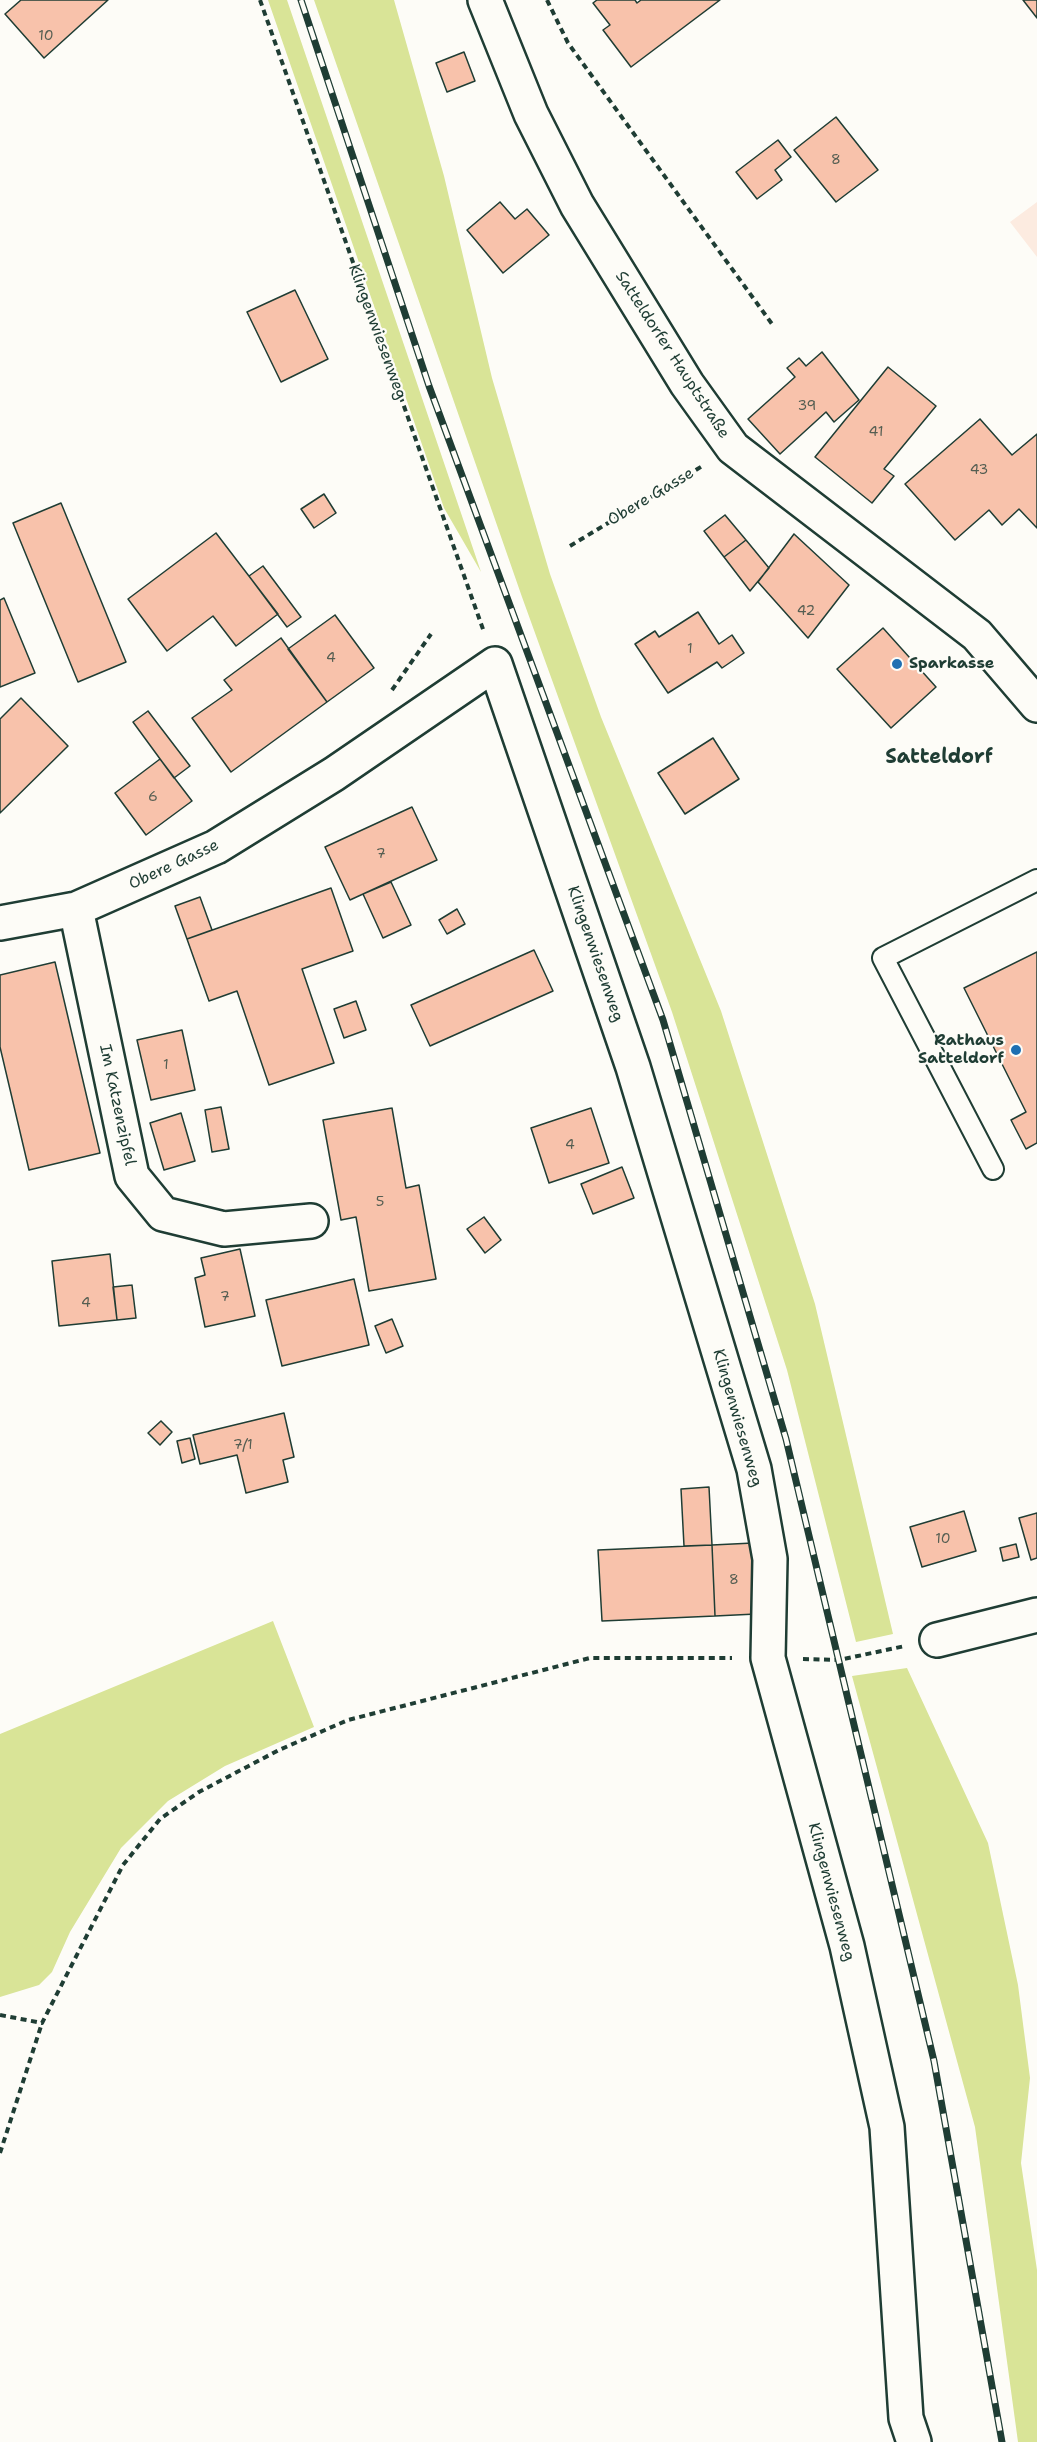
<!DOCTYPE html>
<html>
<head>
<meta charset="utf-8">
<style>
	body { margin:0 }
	canvas { display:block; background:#fdfcf7 }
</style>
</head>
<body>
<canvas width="1037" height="2442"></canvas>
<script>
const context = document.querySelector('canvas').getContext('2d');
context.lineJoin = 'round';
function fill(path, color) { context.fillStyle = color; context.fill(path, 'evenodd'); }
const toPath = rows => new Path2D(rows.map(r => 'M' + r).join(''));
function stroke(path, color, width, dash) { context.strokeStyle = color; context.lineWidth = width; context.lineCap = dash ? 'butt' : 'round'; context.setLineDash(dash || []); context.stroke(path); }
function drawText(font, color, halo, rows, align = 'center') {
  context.font = font + ' "Shantell Sans",sans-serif'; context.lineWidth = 4.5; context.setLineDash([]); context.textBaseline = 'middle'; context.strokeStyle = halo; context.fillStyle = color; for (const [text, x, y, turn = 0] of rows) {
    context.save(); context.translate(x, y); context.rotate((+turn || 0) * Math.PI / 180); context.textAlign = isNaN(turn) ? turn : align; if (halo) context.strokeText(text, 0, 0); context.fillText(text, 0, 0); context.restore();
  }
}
fill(toPath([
	[1037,202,1037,257,1010,222]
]), '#fcebe0');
fill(toPath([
	[268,0,287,0,481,572,444,508],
	[314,0,394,0,444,176,492,378,550,574,601,717,721,1011,815,1304,893,1634,856,1642,787,1370,672,1012,522,597],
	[273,1621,314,1727,225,1766,168,1801,121,1848,70,1932,52,1972,39,1985,0,1997,0,1734],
	[907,1668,988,1843,1018,1985,1030,2078,1021,2163,1037,2270,1037,2442,1018,2442,975,2127,852,1676]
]), '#d9e497');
const building = toPath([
	[21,0,108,0,44,58,5,14,21,0],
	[597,0,635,0,637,3,641,0,720,0,631,67,603,30,610,25,593,3,597,0],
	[1023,0,1037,0,1037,18,1023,0],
	[464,52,475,81,447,92,436,63,464,52],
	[836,117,878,170,836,202,794,150,836,117],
	[778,140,791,157,775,170,782,180,757,199,736,172,778,140],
	[500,202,515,219,527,209,549,235,503,273,467,230,500,202],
	[295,290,328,359,281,382,247,312,295,290],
	[822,352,859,400,834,422,826,412,780,454,748,419,795,377,787,368,799,358,806,366,822,352],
	[888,367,936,406,884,469,894,476,872,503,815,457,888,367],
	[980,419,1012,455,1037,434,1037,528,1019,509,1002,525,989,510,955,540,905,484,980,419],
	[324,494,336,513,314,528,301,509,324,494],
	[61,503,126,662,78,682,13,523,61,503],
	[725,515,746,540,724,557,704,531,725,515],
	[216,533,278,614,236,646,213,616,167,651,128,599,216,533],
	[794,534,849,585,808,638,758,582,794,534],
	[746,540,769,568,750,591,724,557,746,540],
	[263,566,301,617,287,627,249,576,263,566],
	[4,598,35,673,0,687,0,600,4,598],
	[698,612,719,644,732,635,744,653,722,668,717,662,668,693,635,644,655,631,659,637,698,612],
	[335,615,374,668,327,702,288,649,335,615],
	[883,628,936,687,891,728,837,669,883,628],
	[281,638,327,702,231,772,192,718,232,690,224,680,281,638],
	[21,698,68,746,0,813,0,719,21,698],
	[148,711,190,766,174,778,133,722,148,711],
	[713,738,739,779,685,814,658,773,713,738],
	[160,759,192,801,146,835,115,793,160,759],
	[412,807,437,860,350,900,325,847,412,807],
	[391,882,411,925,383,938,363,894,391,882],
	[331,888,353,951,302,969,334,1063,269,1085,237,991,209,1001,187,939,331,888],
	[200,897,212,930,187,939,175,906,200,897],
	[457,909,465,924,447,934,439,920,457,909],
	[534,950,553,991,430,1046,411,1005,534,950],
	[1037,952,1037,1143,1026,1149,1011,1120,1026,1112,964,988,1037,952],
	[55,962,100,1153,29,1170,0,1047,0,975,55,962],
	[356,1001,366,1030,344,1038,334,1009,356,1001],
	[182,1030,195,1090,151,1100,137,1040,182,1030],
	[221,1107,229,1149,212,1152,205,1110,221,1107],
	[392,1108,406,1188,419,1185,436,1279,369,1291,356,1217,341,1220,323,1120,392,1108],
	[591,1108,609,1163,549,1183,531,1128,591,1108],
	[181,1113,195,1161,164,1170,150,1123,181,1113],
	[622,1167,634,1198,593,1214,581,1184,622,1167],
	[484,1217,501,1240,485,1253,467,1229,484,1217],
	[240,1249,255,1316,205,1327,195,1278,205,1275,201,1258,240,1249],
	[110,1254,117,1320,59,1326,52,1261,110,1254],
	[354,1279,369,1345,282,1366,266,1300,354,1279],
	[132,1285,136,1318,117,1320,113,1287,132,1285],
	[392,1319,403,1346,386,1353,375,1326,392,1319],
	[284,1413,294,1457,283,1460,288,1482,246,1493,237,1455,200,1464,193,1435,284,1413],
	[161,1421,172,1432,160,1445,148,1433,161,1421],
	[190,1438,195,1459,182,1463,177,1441,190,1438],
	[709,1487,712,1545,684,1546,681,1489,709,1487],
	[964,1511,976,1551,922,1567,910,1527,964,1511],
	[1037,1513,1037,1558,1031,1560,1019,1518,1037,1513],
	[753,1543,756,1614,715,1616,712,1545,753,1543],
	[1016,1544,1019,1557,1003,1561,1000,1548,1016,1544],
	[712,1545,715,1616,602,1621,598,1550,712,1545]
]);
fill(building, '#f8c2ab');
stroke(building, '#1f3d34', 1.5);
const service = toPath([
	[993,1169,883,958,1037,880]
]);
const minor = toPath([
	[76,909,132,1176,163,1214,224,1229,311,1221],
	[0,923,76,909,216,847,334,774,495,664,633,1067,754,1469,770,1559,768,1658,847,1946,887,2127,906,2418,914,2442],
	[937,1640,1037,1615]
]);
const tertiary = toPath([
	[485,0,531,114,577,205,687,384,733,448,977,635,1037,705]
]);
stroke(service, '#1f3d34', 24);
stroke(minor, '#1f3d34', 38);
stroke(tertiary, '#1f3d34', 38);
stroke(toPath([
	[260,0,484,632],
	[547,0,568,43,772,324],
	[570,546,704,465],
	[392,690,431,634],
	[803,1659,839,1660,905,1646],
	[0,2015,42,2023,123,1865,160,1819,199,1792,279,1750,348,1720,590,1658,732,1658],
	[0,2153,42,2023]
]), '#1f3d34', 4, [6, 4.5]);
stroke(service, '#fdfcf7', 20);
stroke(minor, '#fdfcf7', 33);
stroke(tertiary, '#fdfcf7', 33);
const rail = toPath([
	[301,0,429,386,663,1020,786,1439,934,2061,1002,2442]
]);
stroke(rail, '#1f3d34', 7);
stroke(rail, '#fdfcf7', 4.5, [14]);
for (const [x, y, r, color] of [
	[897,664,6,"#1f6fb2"],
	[1016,1050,6,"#1f6fb2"]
]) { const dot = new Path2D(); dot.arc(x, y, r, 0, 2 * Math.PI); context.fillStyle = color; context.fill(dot); stroke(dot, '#fdfcf7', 2); }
drawText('14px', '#555e52', null, [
	["10",46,36],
	["8",836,160],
	["39",807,406],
	["41",876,432],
	["43",979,470],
	["42",806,611],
	["1",690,649],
	["4",331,658],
	["6",153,797],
	["7",381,854],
	["1",166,1065],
	["4",570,1145],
	["5",380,1202],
	["7",225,1297],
	["4",86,1303],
	["7/1",243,1445],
	["10",943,1539],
	["8",734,1580]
]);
drawText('16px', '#1f3d34', '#fdfcf7', [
	["Klingenwiesenweg",377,332,70],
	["Satteldorfer Hauptstraße",672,355,57],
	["Obere Gasse",651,497,-31],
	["Obere Gasse",174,865,-25],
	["Klingenwiesenweg",595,954,71],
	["Im Katzenzipfel",117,1105,78],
	["Klingenwiesenweg",737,1418,74],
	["Klingenwiesenweg",831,1892,75]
]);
drawText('bold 16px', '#1f3d34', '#fdfcf7', [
	["Sparkasse",909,664],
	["Rathaus",1004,1041,"right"],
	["Satteldorf",1004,1059,"right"]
], 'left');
drawText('bold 20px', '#1f3d34', '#fdfcf7', [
	["Satteldorf",939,758]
]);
</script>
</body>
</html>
